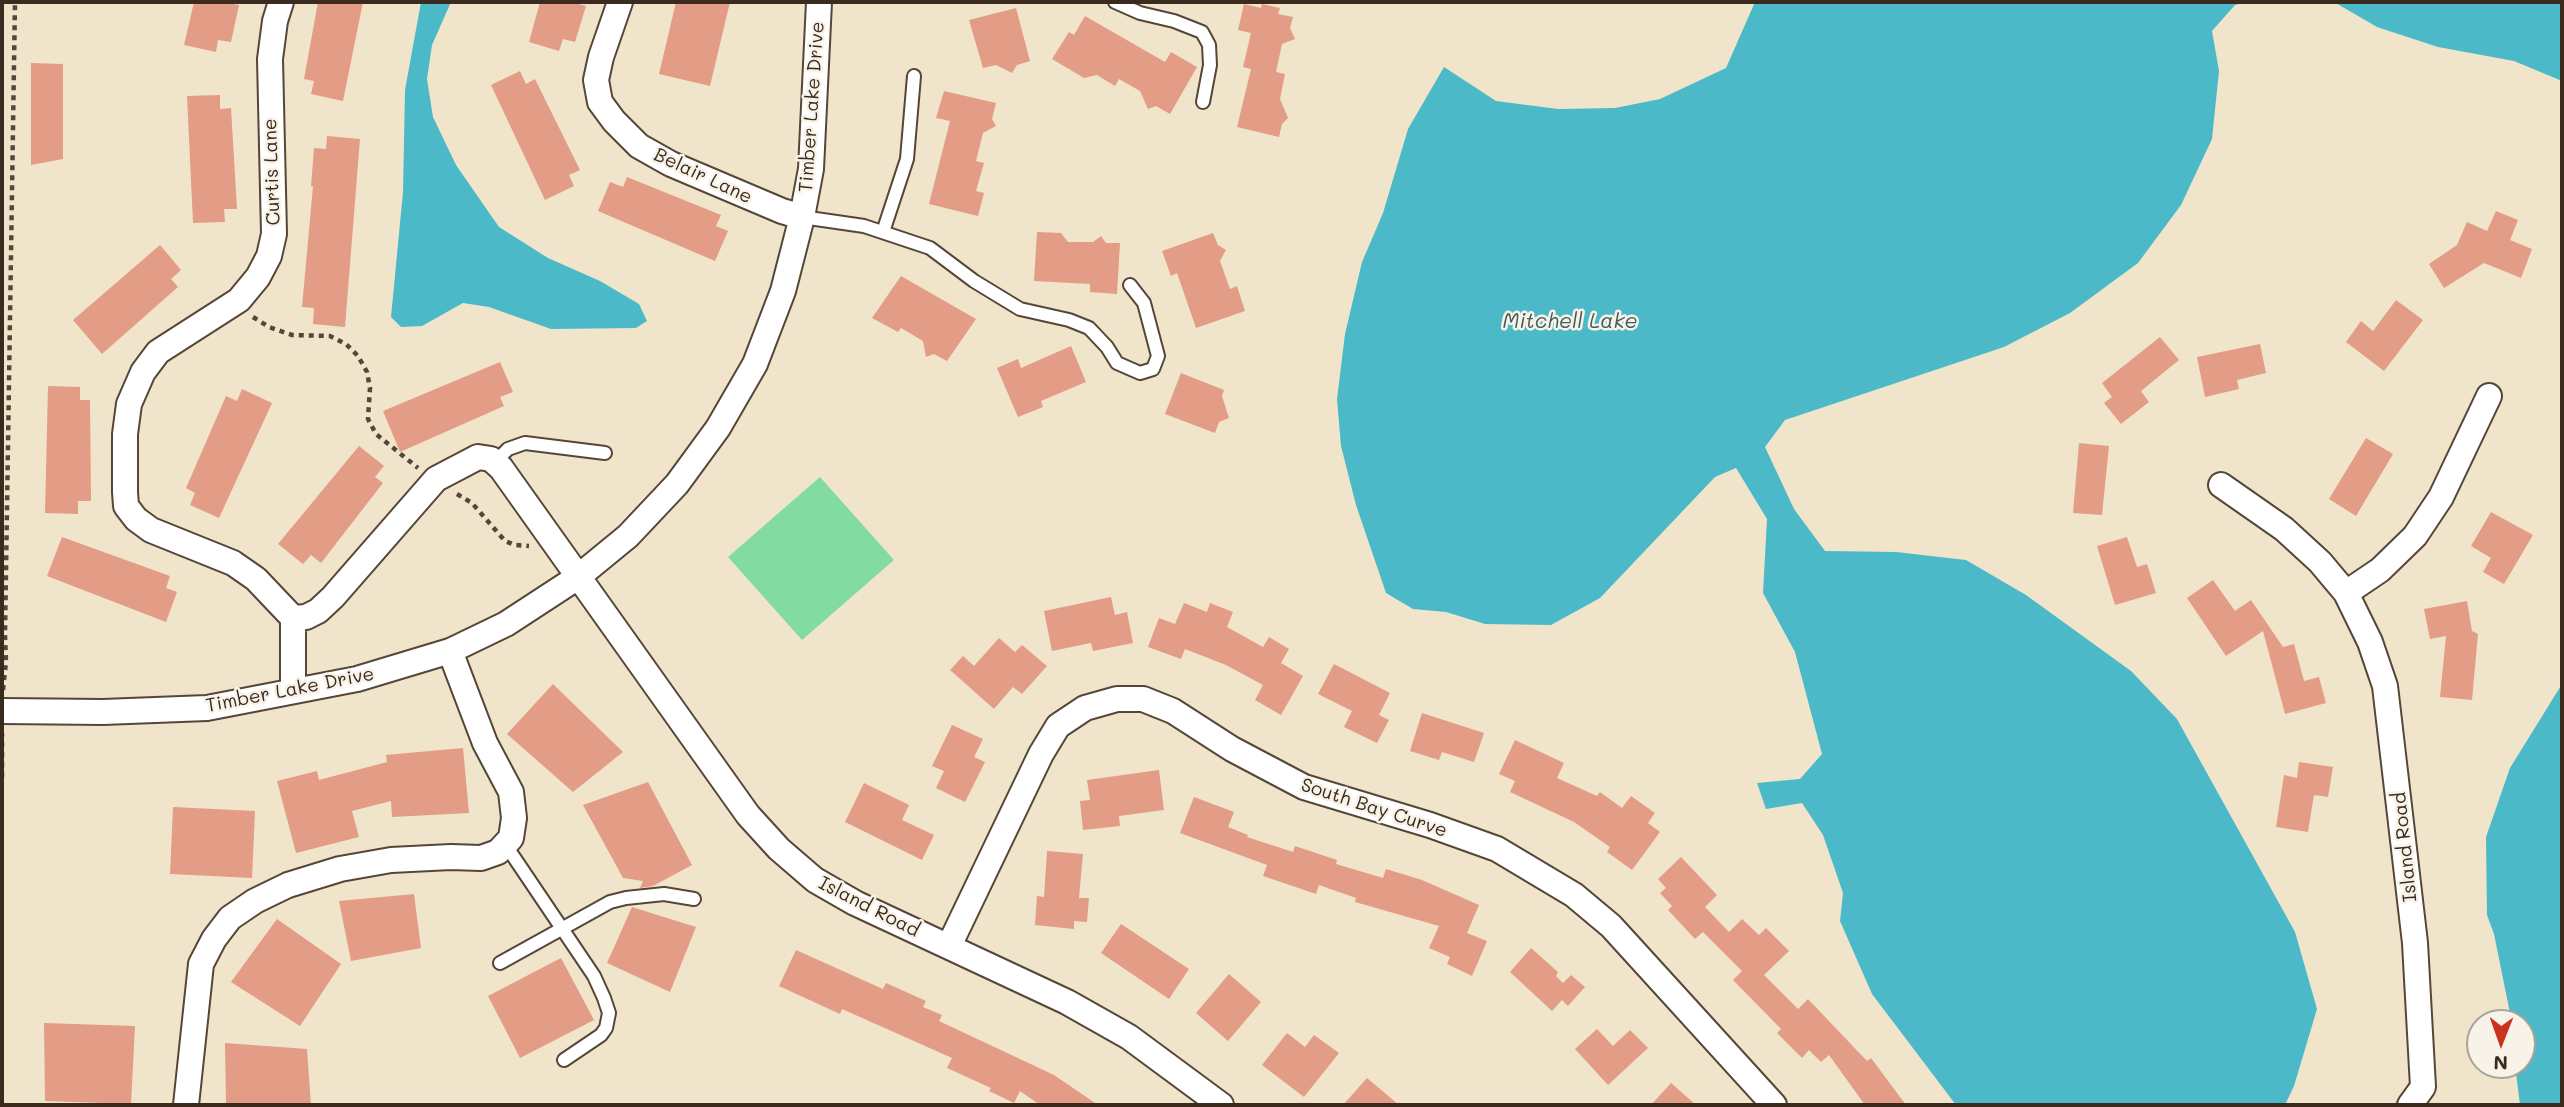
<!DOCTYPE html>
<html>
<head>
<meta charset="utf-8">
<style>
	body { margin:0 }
	#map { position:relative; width:2564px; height:1107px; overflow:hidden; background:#f0e5ca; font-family:Mali,sans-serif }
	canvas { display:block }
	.frame { position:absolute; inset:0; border:4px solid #3b2a1e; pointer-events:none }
	.north { position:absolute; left:2466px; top:1009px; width:70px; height:70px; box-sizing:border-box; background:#f7f3e8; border:2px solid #aca397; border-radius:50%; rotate:181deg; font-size:19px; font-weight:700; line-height:28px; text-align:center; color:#3b2a1e }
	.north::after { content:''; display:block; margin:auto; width:24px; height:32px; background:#c8321e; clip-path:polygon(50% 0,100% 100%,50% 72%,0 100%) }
</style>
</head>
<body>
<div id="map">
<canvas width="2564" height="1107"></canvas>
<div class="frame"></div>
<div class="north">N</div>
</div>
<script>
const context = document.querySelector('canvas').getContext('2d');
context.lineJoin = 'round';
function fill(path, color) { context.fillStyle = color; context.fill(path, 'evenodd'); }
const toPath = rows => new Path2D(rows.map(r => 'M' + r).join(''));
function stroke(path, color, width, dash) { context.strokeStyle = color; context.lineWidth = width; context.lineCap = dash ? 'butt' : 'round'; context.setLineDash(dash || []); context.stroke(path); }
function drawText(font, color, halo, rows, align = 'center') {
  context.font = font + ' Mali,sans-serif'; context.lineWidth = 5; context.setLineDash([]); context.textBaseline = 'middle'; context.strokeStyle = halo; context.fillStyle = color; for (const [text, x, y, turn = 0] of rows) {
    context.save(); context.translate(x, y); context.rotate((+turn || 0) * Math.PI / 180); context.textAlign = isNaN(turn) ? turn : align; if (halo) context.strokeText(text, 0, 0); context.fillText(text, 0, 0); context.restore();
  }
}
fill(toPath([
	[820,477,894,560,802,640,728,557]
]), '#82dba0');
fill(toPath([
	[421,2,451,2,432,45,427,79,433,117,456,165,499,227,548,258,600,281,639,304,647,321,636,328,551,329,489,307,463,303,422,326,401,327,391,317,403,192,405,90],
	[1755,2,2247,2,2235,5,2212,31,2219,71,2212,139,2181,205,2138,263,2070,313,2004,347,1785,420,1765,447,1794,509,1825,551,1896,552,1966,560,2026,595,2131,671,2177,719,2295,932,2317,1009,2294,1086,2285,1105,1956,1105,1872,994,1840,921,1843,893,1823,835,1802,803,1766,809,1757,783,1800,779,1822,754,1795,652,1763,593,1767,519,1736,468,1715,477,1600,598,1551,625,1485,624,1446,612,1413,609,1386,593,1356,505,1341,446,1337,399,1345,334,1362,262,1383,213,1408,129,1444,67,1496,101,1558,109,1615,108,1660,99,1726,68],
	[2334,2,2562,2,2562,81,2514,61,2438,47,2377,27],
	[2562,684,2562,1105,2520,1105,2515,1065,2522,1065,2522,1023,2512,1023,2494,934,2487,915,2486,837,2510,768]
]), '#4cb9c8');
fill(toPath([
	[194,2,221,2,239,5,231,42,218,40,216,52,184,45],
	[318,2,363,2,343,101,311,94,314,81,304,79],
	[540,2,571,2,586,6,575,42,563,39,559,51,529,42],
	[676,2,730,2,710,86,659,74],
	[1244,4,1261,8,1262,4,1280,8,1278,14,1293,17,1290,28,1295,39,1282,44,1276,72,1285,74,1280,99,1288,118,1282,124,1279,137,1237,127,1251,69,1243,67,1251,33,1238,30],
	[1016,8,1030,61,1017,65,1012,73,996,65,983,68,969,20],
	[1085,16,1165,62,1171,52,1197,67,1170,114,1156,106,1148,109,1140,91,1119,79,1115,86,1097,75,1084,78,1052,59,1069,32,1074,35],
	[31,63,63,64,63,159,31,165],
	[520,71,526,84,535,79,580,170,569,175,574,186,545,200,491,85],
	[944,91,996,103,992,119,996,126,983,133,976,161,984,163,976,191,984,193,978,216,929,204,950,121,936,118],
	[220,95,220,109,231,108,237,209,224,209,225,222,193,223,187,96],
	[327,136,360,139,345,327,313,324,314,308,302,307,313,186,311,186,314,148,326,149],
	[627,177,721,215,716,226,728,231,715,261,598,211,610,182,623,187],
	[2496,211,2518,220,2510,240,2532,249,2521,278,2484,263,2444,288,2429,264,2457,245,2467,222,2487,231],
	[1037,232,1061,233,1068,242,1093,242,1101,236,1106,243,1120,243,1117,294,1090,292,1090,284,1034,281],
	[1213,233,1218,245,1226,250,1220,261,1230,289,1237,286,1245,311,1196,328,1177,273,1171,276,1162,251],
	[160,245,181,270,171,279,178,287,102,354,73,320],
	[901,276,976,319,947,361,934,354,926,357,923,341,901,328,898,332,872,318],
	[2396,300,2423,320,2384,371,2346,342,2361,321,2373,331],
	[2160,337,2179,360,2141,391,2149,402,2121,424,2104,403,2112,397,2102,383],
	[2260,344,2266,373,2237,380,2239,389,2205,397,2197,357],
	[1071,346,1086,382,1041,401,1043,407,1018,417,997,368,1018,359,1021,368],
	[500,362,513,392,500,397,504,406,400,452,383,411],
	[1181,373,1224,390,1222,396,1229,418,1219,422,1215,433,1165,414],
	[48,386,80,387,80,400,90,400,91,501,78,501,78,514,45,513],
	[242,389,272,403,219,518,190,505,195,493,186,488,226,396,237,401],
	[2366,438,2393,454,2356,516,2329,499],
	[2079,443,2109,446,2102,515,2073,513],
	[359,446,384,466,375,477,383,483,321,563,311,555,303,564,278,544],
	[2491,512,2533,535,2504,584,2483,572,2491,558,2471,546],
	[62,537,170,576,166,588,177,592,166,622,47,576],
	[2127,537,2137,567,2147,564,2156,593,2115,605,2097,546],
	[2213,580,2235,611,2251,600,2283,647,2294,644,2304,681,2319,677,2326,703,2285,714,2263,631,2226,656,2187,598],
	[1111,597,1115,615,1127,612,1133,643,1093,651,1091,643,1052,651,1044,611],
	[2467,601,2472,631,2478,634,2472,700,2440,697,2446,636,2430,639,2424,609],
	[1184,603,1207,612,1210,603,1233,612,1227,627,1263,647,1269,637,1289,649,1281,663,1303,676,1281,715,1255,700,1263,685,1226,665,1185,649,1181,659,1148,647,1159,618,1175,624],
	[999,638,1015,652,1022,645,1047,666,1022,694,1013,687,994,709,950,670,963,656,974,666],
	[1334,664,1390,693,1379,715,1389,720,1377,743,1344,727,1352,711,1318,694],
	[553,684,623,752,573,792,507,734],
	[1422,713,1484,733,1474,762,1442,752,1439,760,1410,751],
	[952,725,983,739,974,757,985,762,965,802,936,788,944,771,932,766],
	[1515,740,1564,763,1557,778,1597,796,1600,792,1622,808,1631,796,1655,813,1648,823,1660,832,1632,870,1607,852,1610,847,1574,822,1510,792,1515,781,1499,774],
	[463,748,469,813,392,817,391,801,352,811,359,837,296,853,277,781,317,771,319,780,387,762,386,755],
	[2299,762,2333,767,2328,797,2314,795,2308,832,2276,827,2284,775,2297,778],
	[1159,770,1164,810,1119,816,1120,826,1083,830,1080,801,1090,800,1087,780],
	[648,782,692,865,653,886,640,888,643,881,623,878,583,805],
	[864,783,909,805,902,820,934,835,922,860,845,822],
	[1194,797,1234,812,1228,827,1248,835,1247,837,1293,852,1295,846,1337,860,1336,864,1383,878,1386,869,1422,880,1479,905,1467,933,1487,941,1472,976,1447,964,1450,957,1429,948,1439,926,1355,902,1356,898,1319,885,1316,894,1263,876,1267,865,1180,833],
	[173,807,255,811,252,878,170,874],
	[1047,851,1083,854,1079,898,1089,898,1087,922,1074,921,1074,929,1035,925,1037,896,1044,897],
	[1681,857,1717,895,1705,907,1729,932,1742,919,1759,935,1766,928,1789,951,1764,975,1798,1009,1808,999,1867,1061,1871,1058,1906,1105,1865,1105,1829,1055,1821,1062,1809,1050,1802,1058,1777,1033,1781,1029,1733,980,1742,971,1703,932,1695,939,1668,910,1672,906,1660,893,1666,888,1658,879],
	[414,894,421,948,351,961,339,901],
	[632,907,696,927,670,992,607,963],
	[277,919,341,964,300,1026,231,982],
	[1121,924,1189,969,1169,999,1101,953],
	[1531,948,1558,972,1556,976,1563,983,1571,975,1585,987,1568,1006,1562,1000,1552,1011,1510,972],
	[796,950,883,989,886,983,926,1001,923,1007,942,1015,939,1021,1054,1075,1098,1105,1040,1105,1020,1091,1014,1103,989,1091,991,1088,947,1068,952,1058,842,1009,840,1014,779,986],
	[561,958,594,1020,520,1058,488,996],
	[1229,974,1261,1002,1228,1041,1196,1013],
	[44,1023,135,1026,131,1104,45,1101],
	[1597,1029,1613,1046,1630,1030,1648,1048,1608,1085,1575,1049],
	[1287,1033,1305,1047,1314,1035,1339,1053,1304,1097,1262,1065],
	[225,1043,307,1049,311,1105,226,1105],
	[1367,1078,1399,1105,1343,1105],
	[1671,1083,1696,1105,1651,1105]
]), '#e39c85');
const lane = toPath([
	[1115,2,1140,13,1174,21,1202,32,1209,45,1210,65,1203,102],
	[802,217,864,226,930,248,974,281,1020,309,1069,320,1089,328,1107,347,1117,363,1140,373,1153,369,1158,356,1144,303,1130,285],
	[883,232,907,159,914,76],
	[494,463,508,449,525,443,605,453],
	[505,844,594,976,604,998,609,1013,606,1028,601,1035,564,1060],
	[500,963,610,902,626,898,664,894,694,899]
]);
const street = toPath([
	[281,2,275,21,270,59,274,234,269,256,258,277,239,300,158,352,143,372,129,404,125,434,125,492,126,506,136,519,151,530,233,563,256,579,293,618,293,691],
	[620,2,601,57,596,80,600,102,614,121,639,146,671,164,782,211,802,217],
	[2221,485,2284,529,2320,562,2346,593,2370,642,2385,686,2415,943,2423,1087,2410,1105],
	[2346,593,2380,570,2415,536,2441,497,2489,396],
	[293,618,306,617,318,611,333,597,436,479,478,457,491,459,501,468,748,815,779,849,815,880,855,903,1067,1002,1129,1037,1221,1105],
	[2,711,103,712,207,708,357,679,450,651,506,624,578,577,628,536,677,484,718,428,755,364,783,291,802,217,811,169,819,2],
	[949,946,1041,754,1058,726,1085,708,1117,699,1143,699,1173,711,1232,749,1304,787,1430,825,1497,849,1574,895,1611,926,1774,1105],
	[186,1105,201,964,214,939,230,918,255,901,288,885,340,869,391,860,451,857,481,858,498,852,511,838,514,818,511,792,485,743,450,651]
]);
stroke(lane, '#564638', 16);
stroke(street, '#564638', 28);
stroke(toPath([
	[253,317,269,327,292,335,330,336,346,344,358,356,367,372,370,388,368,419,376,434,418,468],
	[457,494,472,503,505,541,515,545,529,546],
	[3,690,6,662,5,635,15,2],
	[2,777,2,733]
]), '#564638', 4.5, [5, 5]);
stroke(lane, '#fff', 12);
stroke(street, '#fff', 24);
drawText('19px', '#3b2a1e', '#f7f3e8', [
	["Timber Lake Drive",812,107,-86],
	["Curtis Lane",272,172,-92],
	["Belair Lane",703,176,25],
	["Timber Lake Drive",290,690,-11],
	["South Bay Curve",1374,808,18],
	["Island Road",2405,847,-96],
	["Island Road",869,907,27]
]);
drawText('italic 21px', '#415c5a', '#f7f3e8', [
	["Mitchell Lake",1570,322]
]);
</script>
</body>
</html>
